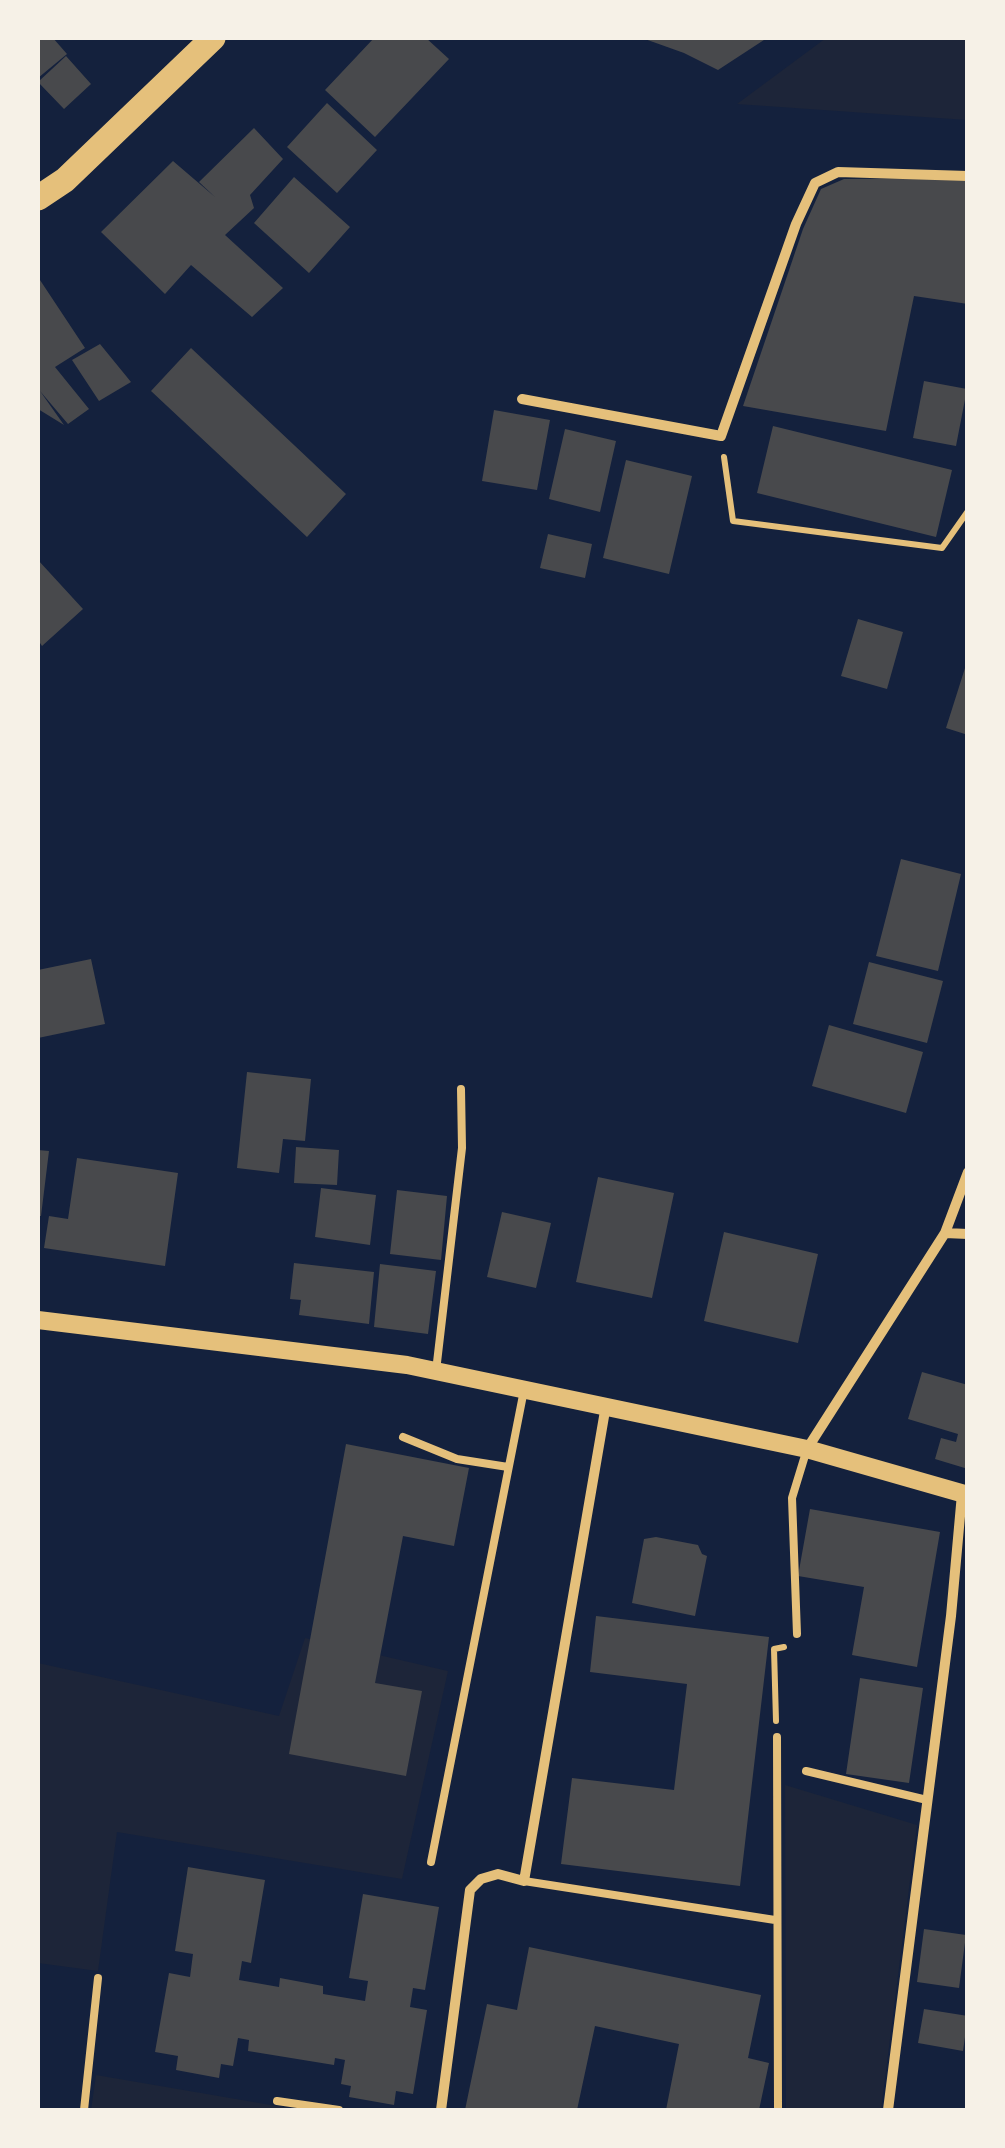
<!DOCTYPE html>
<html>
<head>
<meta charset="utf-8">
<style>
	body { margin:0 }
	#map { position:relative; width:1005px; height:2148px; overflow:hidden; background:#14213d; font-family:Figtree,sans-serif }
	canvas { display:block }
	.frame { position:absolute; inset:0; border:40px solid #f6f1e7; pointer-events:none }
</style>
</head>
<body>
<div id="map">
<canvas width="1005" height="2148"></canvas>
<div class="frame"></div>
</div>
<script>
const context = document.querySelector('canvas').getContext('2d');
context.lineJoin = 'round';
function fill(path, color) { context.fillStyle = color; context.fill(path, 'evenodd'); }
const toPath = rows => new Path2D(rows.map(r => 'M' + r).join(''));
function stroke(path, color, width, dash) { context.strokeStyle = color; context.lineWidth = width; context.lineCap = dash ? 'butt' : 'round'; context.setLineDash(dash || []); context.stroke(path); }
fill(toPath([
	[826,38,967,38,967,120,737,104],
	[305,1638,448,1671,402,1879,117,1832,98,1971,38,1963,38,1663,279,1716],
	[785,1785,917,1825,881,2110,786,2110],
	[96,2075,300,2110,91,2110]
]), '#1d2539');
fill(toPath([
	[38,38,53,38,67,54,38,78],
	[374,38,426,38,449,59,375,137,325,90],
	[642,38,704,39,767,38,718,70,684,53],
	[66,56,91,84,64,109,38,82],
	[327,103,377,150,337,193,287,147],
	[254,128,283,159,250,195,254,208,225,235,283,288,252,317,191,265,165,294,101,232,173,161,215,197,199,182],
	[294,177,350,227,309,273,254,223],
	[968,178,968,304,914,296,886,431,743,406,803,229,821,189,844,179],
	[38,277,85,348,55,367,89,409,68,424,40,391,64,425,38,409],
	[100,344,131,382,99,401,72,360],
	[191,348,346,494,307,537,151,391],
	[924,381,967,389,956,446,913,438],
	[494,410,550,420,537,490,482,481],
	[773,426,952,470,936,537,757,493],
	[565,429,616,441,600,512,549,499],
	[626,460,692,476,669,574,603,558],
	[548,534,592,544,585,578,540,568],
	[38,560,83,609,42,646,38,640],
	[858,619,903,632,887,689,841,676],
	[965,668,968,669,968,735,946,728],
	[901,859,961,874,938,971,876,956],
	[91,959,105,1024,38,1038,38,970],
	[869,962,943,981,927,1043,853,1024],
	[829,1025,923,1052,906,1113,812,1086],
	[247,1072,311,1079,305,1141,283,1139,279,1173,237,1168],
	[296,1147,339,1150,337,1185,294,1183],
	[38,1150,49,1151,41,1216,38,1216],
	[77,1158,178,1173,165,1266,44,1248,49,1216,68,1219],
	[598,1177,674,1193,652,1298,576,1282],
	[321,1188,376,1195,370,1245,315,1237],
	[397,1190,447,1196,441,1260,390,1254],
	[502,1212,551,1223,536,1288,487,1277],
	[724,1232,818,1254,798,1343,704,1321],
	[294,1263,374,1272,369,1324,299,1315,301,1300,290,1299],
	[380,1264,436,1271,428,1334,374,1327],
	[922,1372,968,1385,968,1469,935,1459,941,1438,956,1442,958,1434,908,1419],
	[346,1444,469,1468,454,1546,403,1536,375,1683,422,1691,406,1776,289,1754],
	[810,1509,940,1532,917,1667,852,1655,864,1587,798,1576],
	[656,1537,698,1545,702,1554,707,1556,695,1616,632,1603,644,1539],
	[596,1616,769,1637,740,1886,561,1864,572,1778,674,1790,687,1684,590,1672],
	[860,1678,923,1688,909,1783,846,1774],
	[188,1867,265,1880,251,1963,242,1961,239,1980,279,1987,280,1978,323,1986,323,1994,365,2001,368,1981,349,1978,363,1894,439,1907,425,1990,413,1988,410,2007,427,2010,413,2094,396,2091,394,2105,349,2097,351,2086,341,2084,345,2060,335,2058,334,2065,248,2051,249,2040,238,2038,233,2066,221,2064,219,2078,176,2070,178,2056,155,2052,169,1973,190,1977,193,1954,175,1951],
	[924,1929,966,1935,959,1988,917,1982],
	[529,1947,761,1995,748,2058,769,2063,759,2110,666,2110,679,2044,595,2026,577,2110,465,2110,487,2004,517,2010],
	[924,2009,968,2016,963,2051,918,2043]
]), '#48494c');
stroke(toPath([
	[724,457,733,521,942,548,968,511],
	[776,1721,774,1649,784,1647]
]), '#e5c07b', 6);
stroke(toPath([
	[436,1371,462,1148,461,1089],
	[403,1437,457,1459,508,1467],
	[797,1634,792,1498,807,1449],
	[777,1737,778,2110],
	[806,1771,927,1800],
	[431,1862,524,1390],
	[524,1881,775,1920],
	[277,2101,339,2110],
	[84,2110,98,1978]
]), '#e5c07b', 8);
stroke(toPath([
	[522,399,721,436,796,224,815,183,838,172,968,176],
	[945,1233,968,1234],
	[807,1449,945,1233,968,1172],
	[441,2110,470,1890,481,1879,498,1874,524,1881,606,1405],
	[888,2110,951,1616,962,1494]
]), '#e5c07b', 10);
stroke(toPath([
	[38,1320,407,1365,807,1449,968,1495]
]), '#e5c07b', 18);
stroke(toPath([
	[38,198,65,180,213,38]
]), '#e5c07b', 25);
</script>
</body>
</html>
